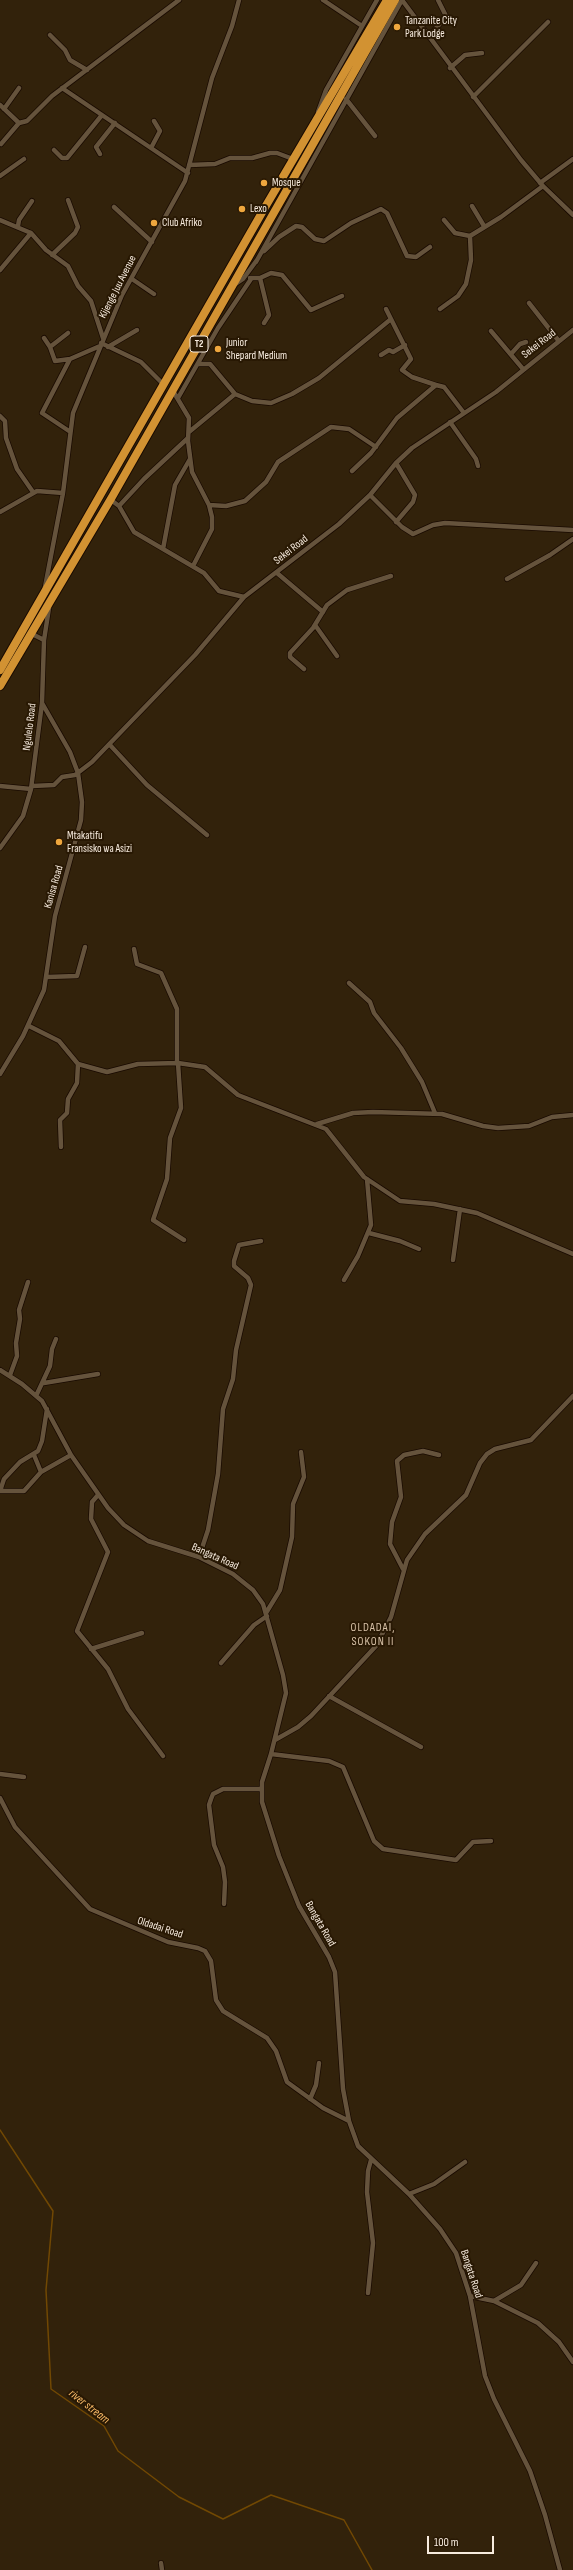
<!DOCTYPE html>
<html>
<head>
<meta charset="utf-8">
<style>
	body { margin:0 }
	#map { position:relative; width:573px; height:2570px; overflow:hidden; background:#32220b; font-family:"Sofia Sans Condensed",sans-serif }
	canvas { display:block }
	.scale { position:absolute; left:427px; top:2536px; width:67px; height:18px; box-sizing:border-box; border:2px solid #f7ebde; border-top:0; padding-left:5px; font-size:12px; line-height:14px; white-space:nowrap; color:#f7ebde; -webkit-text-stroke:3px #281803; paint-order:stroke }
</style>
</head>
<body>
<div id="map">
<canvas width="573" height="2570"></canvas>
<div class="scale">100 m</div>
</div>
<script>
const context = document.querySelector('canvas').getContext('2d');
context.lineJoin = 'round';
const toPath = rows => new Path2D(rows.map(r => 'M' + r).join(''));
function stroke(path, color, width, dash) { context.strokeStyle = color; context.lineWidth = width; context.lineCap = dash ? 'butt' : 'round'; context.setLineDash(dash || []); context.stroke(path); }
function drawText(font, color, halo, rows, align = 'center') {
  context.font = font + ' "Sofia Sans Condensed",sans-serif'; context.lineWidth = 4; context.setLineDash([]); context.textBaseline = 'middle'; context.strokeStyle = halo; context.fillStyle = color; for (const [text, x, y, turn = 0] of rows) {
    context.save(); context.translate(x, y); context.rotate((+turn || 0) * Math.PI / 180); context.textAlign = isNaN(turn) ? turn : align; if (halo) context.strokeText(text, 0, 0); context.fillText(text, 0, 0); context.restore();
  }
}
stroke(toPath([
	[0,2130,53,2211,46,2290,51,2389,104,2426,118,2451,179,2497,223,2519,271,2495,344,2520,372,2570]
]), '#714803', 1.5);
const minor = toPath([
	[323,0,362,26],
	[402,0,521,160,543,186,573,215],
	[50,35,65,50,70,60,87,70],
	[429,37,446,16,438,0],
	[450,68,465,55,482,53],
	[62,88,188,173],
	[473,97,548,22],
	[346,99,375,136],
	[0,105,19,123,27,121,52,96,179,0],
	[4,109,19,88],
	[318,112,326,90,377,0],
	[1,144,19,123],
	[151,148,160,131,154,121],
	[54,150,62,158,67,158,102,115],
	[100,154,96,147,115,123],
	[189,165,215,164,230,158,252,158,270,153,277,153,293,159],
	[0,176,24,159],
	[540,183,573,159],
	[472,206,484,226],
	[114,207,152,242],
	[0,220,31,233,46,250,68,266,78,286,91,301,103,338],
	[444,220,455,233,470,236,501,217,543,186],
	[18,226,19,220,32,201],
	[264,251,279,237,296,226,302,227,315,239,324,241,351,223,381,209,387,213,407,256,416,257,430,247],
	[52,255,75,233,78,227,68,200],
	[256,262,402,0],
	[0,270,31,233],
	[250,278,260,278,271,273,282,275,311,310,342,296],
	[260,278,269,315,264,323],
	[132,279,154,294],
	[234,285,243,279,257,260],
	[529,303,558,340],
	[386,309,411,359,402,370,412,377,436,385],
	[440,309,458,296,466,284,471,260,470,236],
	[491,331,523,369],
	[44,338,50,347,55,361,70,359,100,346],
	[101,343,141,362,163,384],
	[50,347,68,333],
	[108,347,137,330],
	[511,354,520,344,526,342],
	[381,355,389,350,393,352,405,345],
	[199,364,210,364,235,394],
	[173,391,189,418,188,441,192,472,209,505,212,517,212,529,193,566],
	[178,398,218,328,251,279],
	[0,416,5,421,6,438,17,469,33,492],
	[450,422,476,459,478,466],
	[69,431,42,413,70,359],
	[189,432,235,394,252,401,271,403,292,394,319,378,391,319],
	[396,463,415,495,413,502,396,522],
	[352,471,371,453,397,418,436,385,444,387,464,413],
	[370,495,402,527,413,534,433,525,445,523,573,530],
	[111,500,119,506,134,532,204,573,219,591,244,597],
	[209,505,226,506,245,501,266,482,278,462,331,427,349,429,376,447],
	[119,506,144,479,188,438],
	[0,512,37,491,63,493],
	[163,549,175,485,190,459],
	[277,573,323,612],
	[507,579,550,555,573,539],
	[45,587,63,493,73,413,122,295,185,181,212,78,232,26,239,0],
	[315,625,337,656],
	[30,633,44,640],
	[304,669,290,657,290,653,313,628,327,605,347,590,391,576],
	[110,745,147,785,207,835],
	[0,786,31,789],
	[32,786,54,785,62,777,75,775,92,762,195,655,244,597,339,524,370,495,396,463,412,448,496,392,573,330],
	[0,848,23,816,31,789,42,703,44,640,49,608],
	[134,949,137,964,161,973,177,1009,177,1063],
	[47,977,77,976,85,947],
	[349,983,370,1002,374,1013,401,1048,422,1082,435,1113],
	[29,1026,59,1041,78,1064,107,1072,138,1064,178,1063,205,1067,238,1095,326,1129,364,1177,400,1201,434,1204,477,1213,573,1254],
	[178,1063,181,1108,170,1138,167,1179,153,1220,184,1240],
	[0,1074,23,1036,44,990,55,916,81,820,82,802,78,773,70,752,42,703],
	[317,1124,353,1113,373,1112,442,1114,483,1126,498,1128,529,1126,552,1117,573,1115],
	[61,1147,60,1120,67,1113,68,1099,77,1083,78,1064],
	[369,1233,400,1241,419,1249],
	[453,1260,460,1209],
	[344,1280,358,1256,371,1225,367,1179],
	[0,1370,22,1384,42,1401,71,1455,108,1508,124,1525,148,1541,199,1557,233,1574,253,1590,263,1604,283,1675,286,1693,271,1754,262,1782,262,1802,279,1856,299,1906,329,1957,335,1972,343,2089,349,2121,358,2146,409,2194,440,2229,456,2253,470,2296,485,2376,494,2399,530,2471,545,2515,560,2570],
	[10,1375,17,1356,16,1343,20,1319,19,1310,28,1282],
	[44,1383,98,1374],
	[36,1396,50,1366,52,1349,56,1339],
	[34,1455,41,1472],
	[0,1491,4,1479,20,1462,38,1451,42,1441,47,1409],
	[0,1491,24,1491,41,1472,71,1455],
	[98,1495,92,1502,91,1519,108,1552,77,1631,108,1669,128,1709,163,1756],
	[199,1557,208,1530,218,1474,223,1409,233,1379,236,1350,251,1285,248,1278,234,1266,234,1261,239,1245,261,1241],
	[403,1569,390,1544,392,1522,401,1497,397,1461,404,1455,423,1451,439,1455],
	[266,1613,280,1590,292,1537,293,1504,304,1477,301,1452],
	[91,1649,142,1633],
	[221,1663,254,1625,267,1616],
	[329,1696,421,1747],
	[275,1740,298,1727,311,1716,376,1646,391,1617,407,1560,425,1534,466,1495,480,1463,487,1454,495,1449,531,1440,573,1396],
	[271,1754,329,1761,343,1767,374,1841,383,1849,456,1860,473,1842,491,1841],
	[0,1774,24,1777],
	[0,1798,15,1827,90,1909,168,1942,198,1948,205,1951,211,1961,216,2000,223,2011,267,2038,276,2051,287,2082,323,2108,349,2121],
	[224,1904,225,1882,223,1867,214,1845,209,1805,211,1799,213,1794,223,1789,261,1789],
	[310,2099,316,2085,319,2063],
	[409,2194,434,2184,465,2162],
	[368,2293,373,2243,367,2192,368,2171,371,2160],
	[470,2296,494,2301,538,2323,559,2342,573,2362],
	[494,2301,521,2285,536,2263],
	[161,2563,162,2570]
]);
const trunk = toPath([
	[0,670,264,209,387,0],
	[0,686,112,497,395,0]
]);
stroke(minor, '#190a00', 6);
stroke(trunk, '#190a00', 10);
stroke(minor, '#65533c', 4.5);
stroke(trunk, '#d29232', 8);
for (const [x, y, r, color] of [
	[397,27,4,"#efa73e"],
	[264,183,4,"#efa73e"],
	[242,209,4,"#efa73e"],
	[154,223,4,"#efa73e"],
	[218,349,4,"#efa73e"],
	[59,842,4,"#efa73e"]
]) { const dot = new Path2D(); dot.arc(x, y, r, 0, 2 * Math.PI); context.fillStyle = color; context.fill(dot); stroke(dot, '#281803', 1.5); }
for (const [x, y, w] of [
	[199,344,18]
]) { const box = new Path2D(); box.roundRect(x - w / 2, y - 8, w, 16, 3); context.fillStyle = '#281803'; context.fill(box); stroke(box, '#f7ebde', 1); }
drawText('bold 10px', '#f7ebde', null, [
	["T2",199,344]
]);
drawText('11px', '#f7ebde', '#281803', [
	["Tanzanite City",405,21],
	["Park Lodge",405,34],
	["Mosque",272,183],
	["Lexo",250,209],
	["Club Afriko",162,223],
	["Junior",226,343],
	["Shepard Medium",226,356],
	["Mtakatifu",67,836],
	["Fransisko wa Asizi",67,849]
], 'left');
drawText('11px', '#f7ebde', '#281803', [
	["Kijenge Juu Avenue",118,287,-63],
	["Sekei Road",539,344,-38],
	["Sekei Road",291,550,-38],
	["Ngulelo Road",30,727,-83],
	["Kanisa Road",54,887,-74],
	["Bangata Road",215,1557,24],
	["Bangata Road",320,1924,60],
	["Oldadai Road",160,1928,18],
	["Bangata Road",471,2274,72]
]);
context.letterSpacing = '1px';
drawText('12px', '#d7c1a7', '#281803', [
	["OLDADAI,",373,1628],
	["SOKON II",373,1642]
]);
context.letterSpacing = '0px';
drawText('italic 12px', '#f7b967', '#281803', [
	["river stream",89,2407,38]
]);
</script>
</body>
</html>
